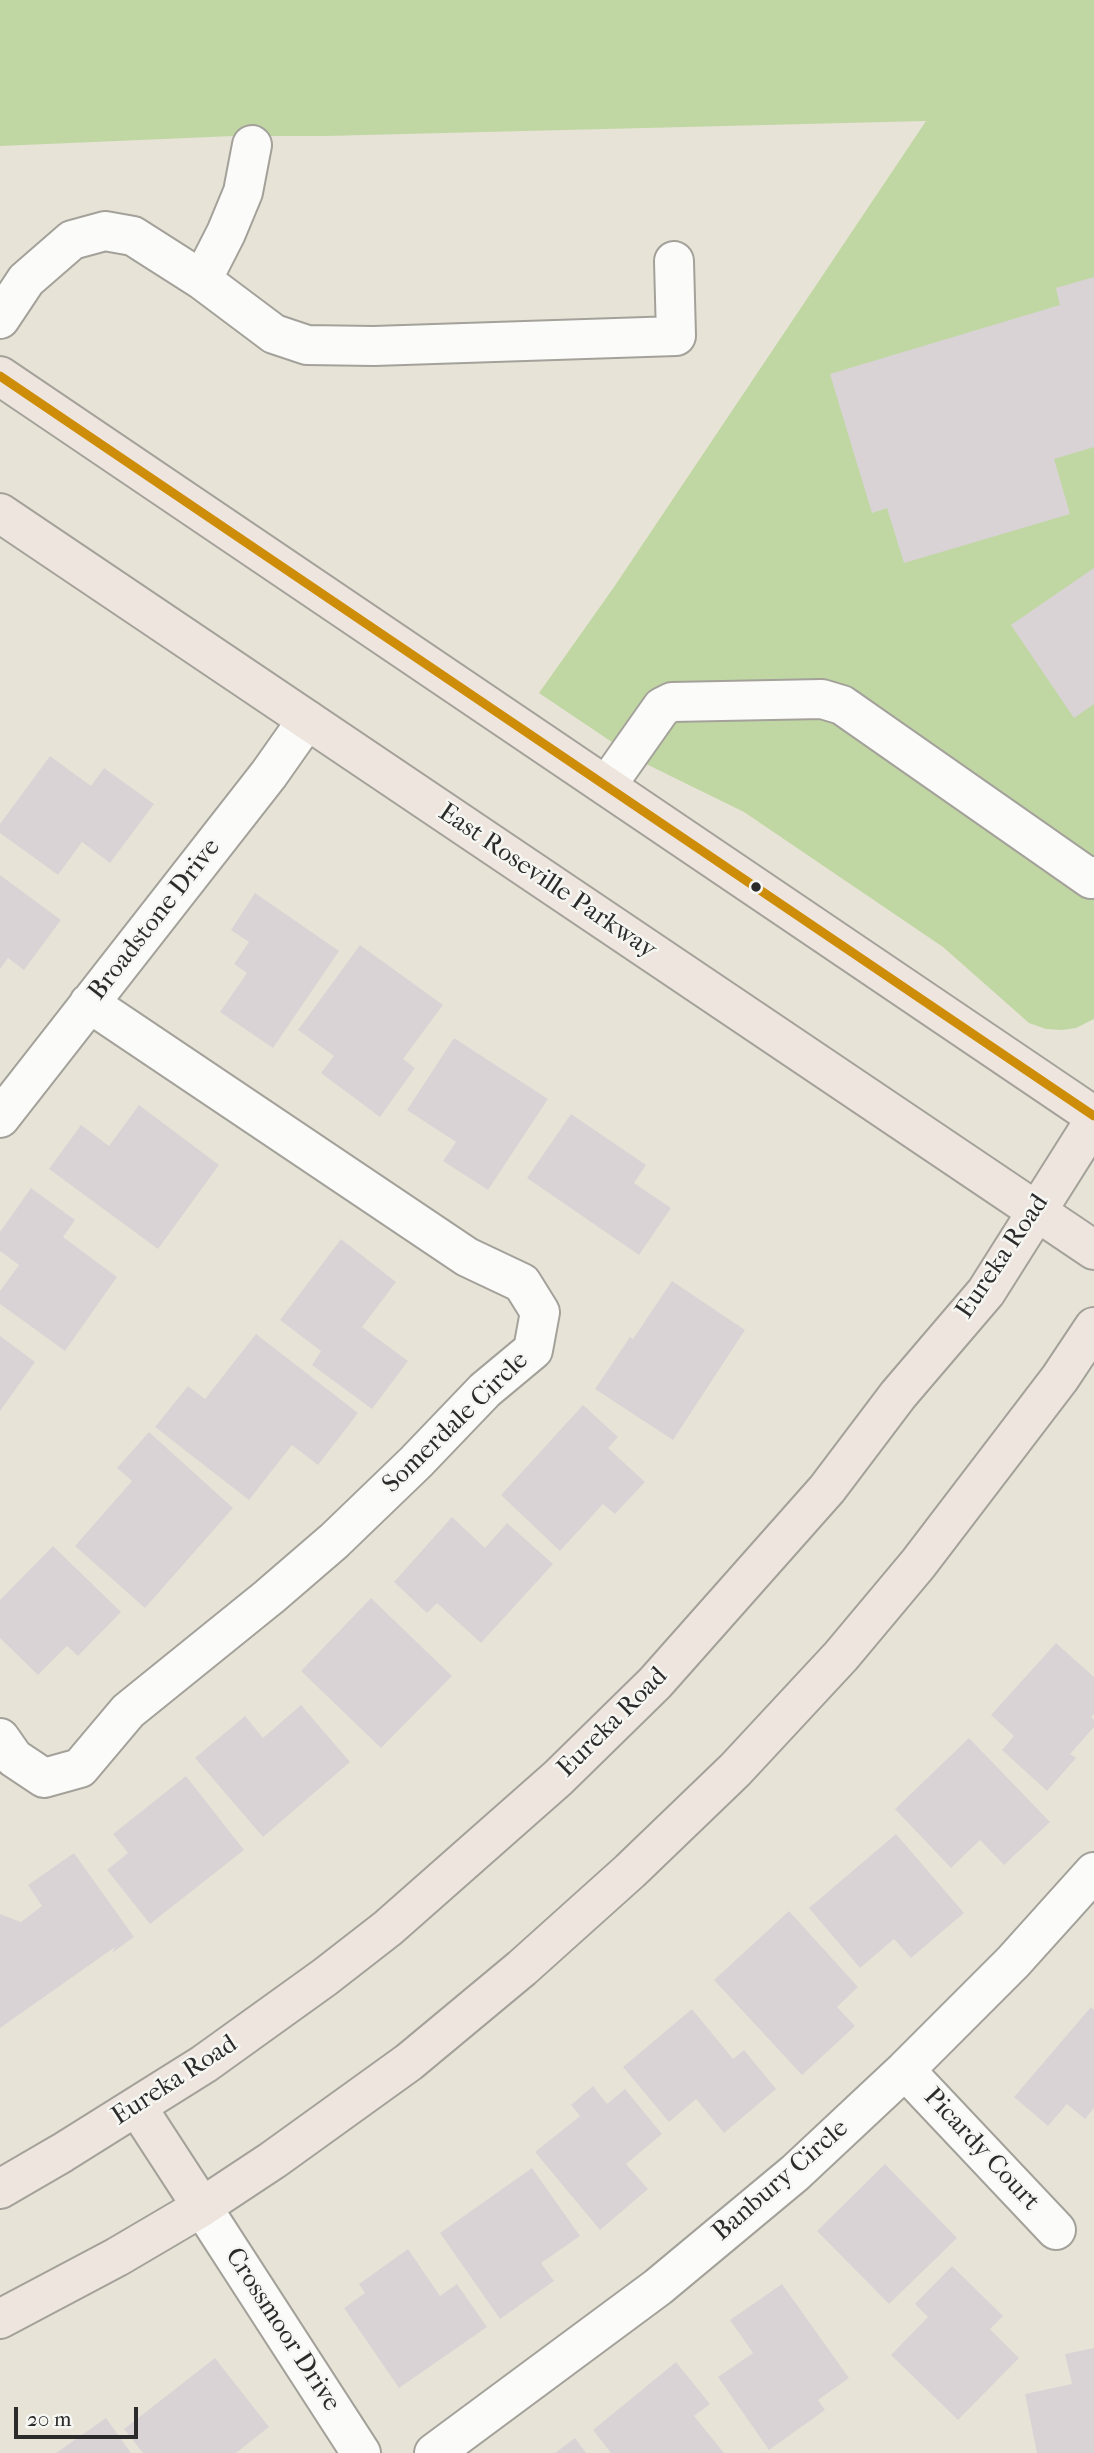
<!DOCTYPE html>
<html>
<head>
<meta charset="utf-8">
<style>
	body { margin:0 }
	#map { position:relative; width:1094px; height:2453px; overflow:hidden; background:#e7e4d7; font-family:"IM FELL French Canon",serif }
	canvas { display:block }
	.scale { position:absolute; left:14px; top:2407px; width:124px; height:32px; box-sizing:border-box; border:4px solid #2b2b2b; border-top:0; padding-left:9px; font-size:21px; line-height:24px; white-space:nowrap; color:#2b2b2b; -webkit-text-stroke:5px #f6f6f2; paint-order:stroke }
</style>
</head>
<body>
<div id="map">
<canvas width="1094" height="2453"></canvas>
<div class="scale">20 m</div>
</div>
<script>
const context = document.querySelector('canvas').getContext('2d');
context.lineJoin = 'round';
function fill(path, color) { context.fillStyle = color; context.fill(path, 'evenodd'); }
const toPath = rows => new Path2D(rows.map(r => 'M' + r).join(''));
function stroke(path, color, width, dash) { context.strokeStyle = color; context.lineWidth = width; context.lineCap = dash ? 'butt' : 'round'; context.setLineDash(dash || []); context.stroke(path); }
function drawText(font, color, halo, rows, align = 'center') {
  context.font = font + ' "IM FELL French Canon",serif'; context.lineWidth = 5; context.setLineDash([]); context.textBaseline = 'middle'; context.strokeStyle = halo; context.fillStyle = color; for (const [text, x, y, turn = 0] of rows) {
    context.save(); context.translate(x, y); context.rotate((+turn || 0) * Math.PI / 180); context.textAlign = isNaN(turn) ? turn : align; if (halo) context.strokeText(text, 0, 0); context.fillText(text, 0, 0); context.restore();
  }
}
fill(toPath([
	[0,0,1094,0,1094,1019,1076,1028,1062,1030,1046,1029,1029,1023,943,947,744,812,640,761,539,693,614,587,926,121,325,136,234,136,0,146]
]), '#c1d7a3');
fill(toPath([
	[1094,277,1094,447,1054,459,1070,514,904,563,887,508,872,513,830,374,1060,305,1056,288],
	[1094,568,1094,704,1074,718,1011,625],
	[50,756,91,786,104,768,154,804,110,863,82,842,58,875,0,833,0,824],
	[0,875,61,920,24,970,8,958,0,969],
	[255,893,339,951,273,1048,220,1012,247,973,234,964,249,942,231,930],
	[360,945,443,1005,403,1059,415,1068,380,1117,321,1073,334,1056,298,1030],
	[454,1038,548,1099,488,1190,443,1161,456,1142,407,1110],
	[139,1105,219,1165,158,1249,49,1169,81,1125,109,1146],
	[571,1114,646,1165,634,1183,671,1208,639,1255,527,1178],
	[31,1188,75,1220,63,1237,117,1277,65,1351,0,1304,0,1291,19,1265,0,1251,0,1232],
	[341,1239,396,1282,362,1327,408,1361,372,1409,312,1365,321,1351,280,1320],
	[672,1281,745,1330,673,1440,595,1389,630,1337,633,1339],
	[256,1334,358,1413,318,1465,292,1445,249,1500,155,1427,188,1386,205,1399],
	[0,1336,35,1362,0,1411],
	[583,1405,618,1437,608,1448,645,1482,615,1514,603,1504,560,1551,501,1495],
	[149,1432,233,1508,145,1608,75,1546,132,1481,117,1468],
	[452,1517,485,1548,507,1523,553,1564,481,1643,437,1603,427,1613,394,1582],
	[53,1546,121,1612,78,1656,67,1646,38,1675,0,1638,0,1600],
	[371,1598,452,1676,381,1748,301,1671],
	[1056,1643,1094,1677,1094,1714,1091,1717,1094,1720,1094,1727,1070,1754,1076,1758,1047,1791,1002,1750,1014,1736,991,1715],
	[301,1705,350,1762,263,1837,195,1758,245,1716,263,1738],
	[969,1738,1050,1822,1004,1865,980,1840,951,1868,895,1809],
	[186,1776,244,1850,150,1924,107,1870,128,1853,113,1834],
	[896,1834,964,1913,911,1958,894,1939,860,1968,809,1908],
	[74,1853,134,1937,112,1953,115,1947,0,2028,0,1914,21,1922,42,1906,28,1885],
	[789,1911,858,1987,837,2007,855,2026,802,2075,714,1980],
	[1091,2007,1094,2010,1094,2108,1085,2119,1067,2104,1048,2126,1014,2097],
	[692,2009,733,2059,744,2050,776,2089,724,2133,696,2099,669,2122,623,2067],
	[593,2086,607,2104,625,2089,662,2134,626,2164,648,2189,600,2230,535,2152,580,2116,571,2105],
	[885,2164,957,2238,889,2304,817,2231],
	[532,2168,580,2236,541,2263,554,2281,500,2319,440,2233],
	[408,2249,440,2296,457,2284,487,2327,399,2388,344,2308,365,2293,359,2284],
	[952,2266,1003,2316,990,2329,1019,2358,958,2420,891,2355,928,2317,915,2304],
	[782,2284,849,2378,818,2400,825,2410,769,2450,718,2377,753,2353,730,2320],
	[1094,2348,1094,2453,1037,2453,1025,2394,1072,2384,1065,2354],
	[215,2358,269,2427,236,2453,143,2453,124,2429],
	[676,2362,710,2404,694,2416,724,2453,611,2453,593,2430],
	[106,2418,131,2453,56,2453],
	[575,2438,586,2453,555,2453]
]), '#d9d3d6');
const minor = toPath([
	[202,280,226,233,243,192,252,145],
	[0,319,26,280,72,240,105,231,133,236,202,280,274,334,307,345,374,346,676,336,674,261],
	[607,785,662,707,672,702,822,699,842,705,1091,879,1094,876],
	[0,1118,269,774,307,720],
	[0,1738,14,1758,44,1778,80,1768,128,1711,269,1597,334,1541,416,1462,485,1390,533,1350,540,1312,522,1283,467,1257,89,1003],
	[905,2070,1056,2230],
	[202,2207,361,2453],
	[434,2453,658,2287,795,2173,905,2070,1013,1962,1094,1872]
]);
const major = toPath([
	[0,376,1094,1116],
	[0,513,1094,1250],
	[137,2107,202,2207],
	[0,2189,62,2153,204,2064,325,1977,388,1928,558,1778,655,1683,827,1489,898,1395,986,1292,1094,1121],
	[0,2319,117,2257,202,2207,273,2160,409,2062,522,1968,630,1871,735,1770,841,1656,918,1564,1060,1378,1094,1327]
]);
stroke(minor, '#a3a19a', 42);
stroke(major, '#a3a19a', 42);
stroke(minor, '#fbfbf9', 38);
stroke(major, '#eee6de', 38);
stroke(toPath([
	[0,376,1094,1116]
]), '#ce8d09', 9);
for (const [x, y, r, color] of [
	[756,887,6,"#2b2b2b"]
]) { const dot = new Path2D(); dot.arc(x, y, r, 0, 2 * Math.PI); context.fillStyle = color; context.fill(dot); stroke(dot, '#f6f6f2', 2.5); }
drawText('26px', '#2b2b2b', '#f6f6f2', [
	["East Roseville Parkway",547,882,34],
	["Broadstone Drive",155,920,-52],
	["Eureka Road",1003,1257,-56],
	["Somerdale Circle",456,1423,-44],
	["Eureka Road",613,1723,-45],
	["Eureka Road",175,2081,-33],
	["Picardy Court",981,2150,47],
	["Banbury Circle",781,2181,-41],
	["Crossmoor Drive",282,2330,57]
]);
</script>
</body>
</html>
